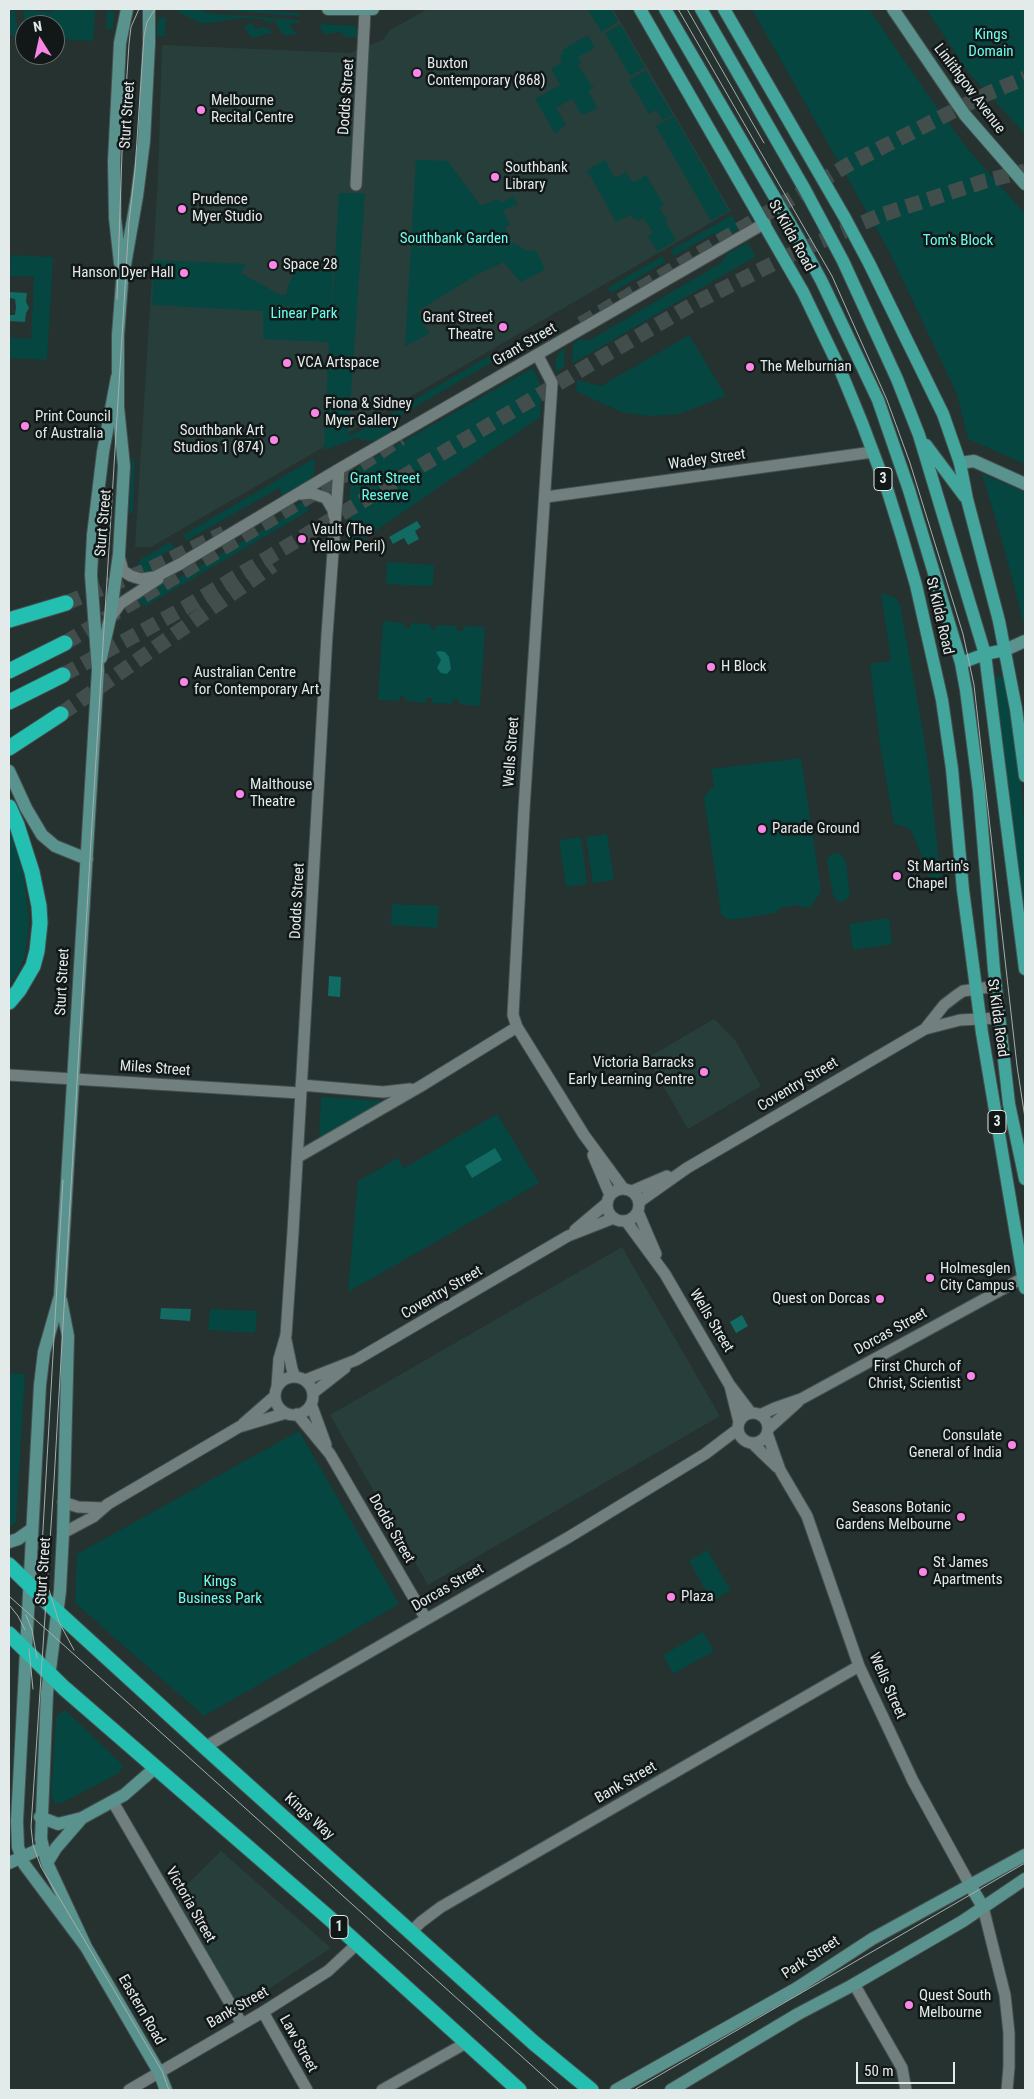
<!DOCTYPE html>
<html>
<head>
<meta charset="utf-8">
<style>
	body { margin:0 }
	#map { position:relative; width:1034px; height:2099px; overflow:hidden; background:#253230; font-family:"Roboto Condensed",sans-serif }
	canvas { display:block }
	.frame { position:absolute; inset:0; border:10px solid #e3ebea; pointer-events:none }
	.north { position:absolute; left:15px; top:15px; width:50px; height:50px; box-sizing:border-box; background:#121817; border:1px solid #666c6b; border-radius:50%; rotate:350deg; font-size:14px; font-weight:700; line-height:20px; text-align:center; color:#e3ebea }
	.north::after { content:''; display:block; margin:auto; width:18px; height:22px; background:#fb86e5; clip-path:polygon(50% 0,100% 100%,50% 72%,0 100%) }
	.scale { position:absolute; left:856px; top:2062px; width:99px; height:22px; box-sizing:border-box; border:2px solid #e3ebea; border-top:0; padding-left:6px; font-size:15px; line-height:18px; white-space:nowrap; color:#e3ebea; -webkit-text-stroke:4px #121817; paint-order:stroke }
</style>
</head>
<body>
<div id="map">
<canvas width="1034" height="2099"></canvas>
<div class="frame"></div>
<div class="north">N</div>
<div class="scale">50 m</div>
</div>
<script>
const context = document.querySelector('canvas').getContext('2d');
context.lineJoin = 'round';
function fill(path, color) { context.fillStyle = color; context.fill(path, 'evenodd'); }
const toPath = rows => new Path2D(rows.map(r => 'M' + r).join(''));
function stroke(path, color, width, dash) { context.strokeStyle = color; context.lineWidth = width; context.lineCap = dash ? 'butt' : 'round'; context.setLineDash(dash || []); context.stroke(path); }
function drawText(font, color, halo, rows, align = 'center') {
  context.font = font + ' "Roboto Condensed",sans-serif'; context.lineWidth = 5; context.setLineDash([]); context.textBaseline = 'middle'; context.strokeStyle = halo; context.fillStyle = color; for (const [text, x, y, turn = 0] of rows) {
    context.save(); context.translate(x, y); context.rotate((+turn || 0) * Math.PI / 180); context.textAlign = isNaN(turn) ? turn : align; if (halo) context.strokeText(text, 0, 0); context.fillText(text, 0, 0); context.restore();
  }
}
fill(toPath([
	[428,9,613,9,731,211,151,547,135,547,158,179,162,45,350,53,383,40,390,30],
	[714,1019,735,1040,761,1086,688,1129,647,1058],
	[622,1247,720,1416,428,1585,330,1415],
	[221,1851,331,1948,240,2008,175,1896]
]), '#283e3b');
fill(toPath([
	[9,9,14,9,19,36,9,35],
	[54,9,95,9,93,41,55,39,55,25,25,25,23,10,52,12],
	[178,9,198,9,207,13,299,20,299,23,293,23,290,25,296,35,283,35,274,20,271,23,261,19,240,18,202,24,180,13],
	[207,9,245,9,300,13,300,16],
	[587,9,611,9,618,21,602,32],
	[752,9,869,9,930,98,967,148,1025,214,1025,464,968,439,957,394,890,253],
	[926,9,1025,9,1025,134,969,73],
	[107,11,114,12,113,29,106,29],
	[159,18,166,18,165,36,156,36],
	[251,23,256,29,262,27,270,29,272,33,251,38,244,26],
	[319,24,355,26,358,37,345,37,341,32,324,34],
	[620,24,645,67,630,76,605,33],
	[588,35,595,48,578,57,581,63,578,65,591,85,594,87,589,90,589,93,598,108,582,115,572,99,556,108,566,124,555,134,535,99,560,85,551,69,562,62,559,56,564,53,562,50],
	[646,70,673,115,662,120,656,110,649,114,629,80],
	[674,116,729,211,711,221,656,126],
	[416,160,448,161,481,206,498,199,501,203,513,196,518,204,503,210,510,225,505,227,511,242,528,251,536,250,545,270,520,282,504,262,478,274,418,311,429,334,405,346],
	[605,160,615,178,626,172,633,183,646,175,664,205,659,208,668,221,666,222,676,241,657,251,648,236,653,233,644,218,638,221,630,215,616,222,587,170],
	[339,193,365,193,348,436,364,429,491,355,494,361,389,422,394,430,378,440,369,441,351,437,355,439,324,450,329,342,263,339,263,311,152,305,154,260,246,264,241,273,280,295,286,294,289,284,297,267,333,269,331,328],
	[732,215,739,229,719,241,714,233,674,256,671,250],
	[747,243,756,256,572,364,573,344,580,339,590,340,721,263,727,254],
	[11,255,53,257,47,360,9,358,9,338,31,339,34,277,10,276],
	[662,256,665,262,611,293,608,288],
	[689,335,726,396,679,414,649,416,621,412,576,391,577,380,601,386],
	[565,348,564,367,557,372,555,366,556,359,559,353],
	[533,368,542,387,540,417,347,551,351,471],
	[132,458,135,458,133,513,129,513],
	[315,458,314,475,307,482,283,496,279,488,186,541,183,535],
	[982,474,1025,492,1024,625,1002,540],
	[307,500,310,502,307,512,146,606,134,599,166,580,175,580,287,516,291,508],
	[171,542,175,547,154,560,158,568,156,571,146,575,133,571,141,559],
	[387,562,434,565,433,586,386,584],
	[881,593,896,598,900,605,924,737,931,788,941,881,932,883,913,834,908,828,894,824,880,745,870,664,891,661],
	[383,621,404,623,404,628,410,628,410,623,430,624,430,629,436,630,437,625,457,626,457,631,463,631,464,626,485,627,480,706,459,704,459,700,453,699,452,704,432,703,432,698,426,698,426,703,405,701,405,697,400,696,399,701,378,700],
	[998,676,1004,678,1021,785,1025,831,1025,939,1017,855,995,678],
	[801,758,821,890,819,895,810,907,802,908,799,905,781,908,775,913,730,920,725,918,721,913,704,797,714,785,711,769],
	[9,828,19,854,24,876,29,922,25,954,19,970,9,986],
	[607,834,614,880,593,883,586,837],
	[581,837,587,884,566,887,559,840],
	[834,853,842,855,846,862,850,896,845,901,837,901,833,895,827,861,830,855],
	[392,904,439,906,437,928,391,925],
	[889,918,892,944,853,950,849,924],
	[321,1097,385,1101,319,1140],
	[497,1114,539,1183,348,1292,358,1181,398,1158,404,1168],
	[210,1309,257,1311,255,1333,208,1330],
	[9,1373,25,1374,16,1522,9,1528],
	[299,1431,399,1604,204,1716,75,1603,77,1554],
	[707,1550,731,1590,712,1601,689,1561],
	[703,1632,714,1651,673,1674,663,1655],
	[65,1710,123,1765,119,1773,62,1803,55,1803,51,1797,56,1717]
]), '#054640');
fill(toPath([
	[10,292,27,293,26,302,29,308,26,313,25,322,9,321,9,315,15,315,16,307,15,299,10,298],
	[417,521,421,527,415,531,419,539,408,545,404,538,393,544,389,537],
	[440,651,445,652,449,657,451,669,447,674,441,673,437,668,441,660,436,652],
	[329,976,341,977,340,997,328,996],
	[495,1148,502,1160,472,1178,465,1166],
	[161,1308,191,1309,190,1321,160,1319],
	[742,1315,748,1326,736,1333,730,1322]
]), '#116b63');
stroke(toPath([
	[581,324,851,163,989,93,1025,78],
	[66,603,152,568,224,533],
	[65,643,351,471,401,438],
	[63,675,186,607,609,353,695,303,792,254,881,215,985,181,1025,171],
	[61,714,273,565]
]), '#424e4c', 15, [15, 8]);
const street = toPath([
	[356,185,365,10],
	[538,356,552,383,524,809,513,1015,517,1027,584,1135,623,1188],
	[301,494,311,493,326,498,333,510,334,516],
	[546,497,873,452],
	[119,556,123,571,131,576,141,579,155,577,180,564,339,469,765,223],
	[110,618,120,604,158,579],
	[925,1029,944,1005,957,995,963,991,996,986],
	[9,1075,300,1093],
	[301,1085,383,1092,410,1089],
	[593,1155,610,1195],
	[298,1157,421,1086,517,1027],
	'607 1205a16 16 0 1 1 32 0a16 16 0 1 1-32 0Z',
	[632,1191,667,1176],
	[639,1202,687,1168,925,1029,960,1020,999,1018],
	[638,1212,656,1254],
	[626,1221,665,1274,729,1384,751,1413],
	[575,1230,607,1203],
	[286,1340,292,1369,295,1377],
	'275 1396a19 19 0 1 1 38 0a19 19 0 1 1-38 0Z',
	[305,1380,356,1360,568,1236,614,1218],
	[730,1386,739,1422],
	[277,1387,279,1359,286,1335,293,1232,327,635,339,469],
	[313,1393,345,1368],
	[311,1404,326,1445],
	'738 1428a15 15 0 1 1 30 0a15 15 0 1 1-30 0Z',
	[297,1414,330,1454,426,1619],
	[760,1415,775,1408,801,1399,1023,1278],
	[243,1424,275,1396],
	[768,1429,798,1402],
	[767,1433,780,1470,807,1516,859,1666,913,1781,970,1885],
	[752,1443,777,1467],
	[63,1502,78,1507,103,1508],
	[63,1533,93,1517,108,1504,239,1427,286,1413],
	[205,1747,569,1537,705,1454,738,1429],
	[113,1802,242,2024],
	[983,1907,1005,1995,1009,2033,1009,2067,1007,2090],
	[411,1932,421,1922,441,1907,859,1666],
	[854,1984,902,2068,906,2090],
	[263,2012,307,2090],
	[129,2090,263,2012,328,1971,357,1944],
	[382,2090,466,2043]
]);
const secondary = toPath([
	[328,9,373,9],
	[893,9,965,115,1025,184],
	[120,263,115,218,114,161,120,43,127,9],
	[960,463,974,461,1025,484],
	[1005,650,1025,641],
	[101,658,110,618,119,554,124,466,118,407,118,335,122,282,137,196,144,141,149,44,149,9],
	[9,771,26,808,42,835,55,846,87,859],
	[61,1300,68,1336,63,1533,60,1591,47,1693,41,1839,47,1863,86,1947,159,2072,166,2090],
	[9,1542,18,1539,32,1529],
	[40,1817,58,1824,82,1818,124,1795,155,1768],
	[9,1863,42,1848],
	[47,1863,56,1848,82,1818],
	[970,1885,983,1907],
	[86,1947,24,1864,18,1847,17,1821,40,1385,44,1352,60,1296,98,670,91,575,93,535,103,452,117,377],
	[616,2090,797,1988,872,1939,1025,1855],
	[671,2090,798,2014,851,1986,963,1921,1025,1879]
]);
const primary = toPath([
	[640,9,803,292,839,367,862,423,888,492,902,537,916,585,942,700,952,769,963,890,982,1033,1025,1288],
	[665,9,799,239,822,282,878,400,909,490,961,663,966,690,979,791,994,970,1009,1104,1025,1179],
	[701,9,804,188,843,261,897,379,919,435,985,654,1025,969],
	[724,9,845,218,869,263,943,414,960,463,967,499,999,621,1016,709,1025,776],
	[926,445,965,497],
	[961,663,985,654,1005,650]
]);
const highway = toPath([
	[9,620,66,603],
	[9,671,65,643],
	[9,702,63,675],
	[9,748,61,714],
	[9,807,17,825,32,872,39,906,40,923,37,951,33,966,19,990,9,1002],
	[9,1565,54,1609,205,1747,534,2043,591,2090],
	[9,1634,64,1688,328,1917,519,2090]
]);
stroke(street, '#45504f', 13);
stroke(secondary, '#45504f', 14);
stroke(primary, '#45504f', 14);
stroke(highway, '#45504f', 17);
stroke(street, '#71807e', 11);
stroke(secondary, '#5a938d', 12);
stroke(primary, '#42a69d', 12);
stroke(highway, '#23c0b1', 15);
stroke(toPath([
	[155,9,147,22,144,36,135,170,129,222,91,840,54,1481,31,1827,33,1845,41,1867,162,2071,169,2090],
	[678,9,832,276,887,400,910,463,963,634,974,685,1017,1066,1025,1118],
	[687,9,764,143],
	[117,299,122,153,129,44,131,27,139,9],
	[42,1547,63,1180],
	[49,1590,59,1622,74,1650],
	[9,1596,559,2090],
	[10,1606,18,1616,25,1630],
	[26,1615,32,1630,37,1658],
	[29,1649,33,1689],
	[634,2090,1025,1863]
]), '#a5afad', 1);
for (const [x, y, r, color] of [
	[417,73,5,"#fb86e5"],
	[201,110,5,"#fb86e5"],
	[495,177,5,"#fb86e5"],
	[182,209,5,"#fb86e5"],
	[273,265,5,"#fb86e5"],
	[184,273,5,"#fb86e5"],
	[503,327,5,"#fb86e5"],
	[287,363,5,"#fb86e5"],
	[750,367,5,"#fb86e5"],
	[315,413,5,"#fb86e5"],
	[25,426,5,"#fb86e5"],
	[274,440,5,"#fb86e5"],
	[302,539,5,"#fb86e5"],
	[711,667,5,"#fb86e5"],
	[184,682,5,"#fb86e5"],
	[240,794,5,"#fb86e5"],
	[762,829,5,"#fb86e5"],
	[897,876,5,"#fb86e5"],
	[704,1072,5,"#fb86e5"],
	[930,1278,5,"#fb86e5"],
	[880,1299,5,"#fb86e5"],
	[971,1376,5,"#fb86e5"],
	[1012,1445,5,"#fb86e5"],
	[961,1517,5,"#fb86e5"],
	[923,1572,5,"#fb86e5"],
	[671,1597,5,"#fb86e5"],
	[909,2005,5,"#fb86e5"]
]) { const dot = new Path2D(); dot.arc(x, y, r, 0, 2 * Math.PI); context.fillStyle = color; context.fill(dot); stroke(dot, '#121817', 2); }
for (const [x, y, w] of [
	[883,479,18],
	[997,1122,18],
	[339,1927,18]
]) { const box = new Path2D(); box.roundRect(x - w / 2, y - 11.5, w, 23, 4); context.fillStyle = '#121817'; context.fill(box); stroke(box, '#e3ebea', 1); }
drawText('bold 14px', '#e3ebea', null, [
	["3",883,479],
	["3",997,1122],
	["1",339,1927]
]);
drawText('15px', '#6affee', '#121817', [
	["Kings",991,35],
	["Domain",991,52],
	["Southbank Garden",454,239],
	["Tom's Block",958,241],
	["Linear Park",304,314],
	["Grant Street",385,479],
	["Reserve",385,496],
	["Kings",220,1582],
	["Business Park",220,1599]
]);
drawText('15px', '#e3ebea', '#121817', [
	["Buxton",427,64],
	["Contemporary (868)",427,81],
	["Melbourne",211,101],
	["Recital Centre",211,118],
	["Southbank",505,168],
	["Library",505,185],
	["Prudence",192,200],
	["Myer Studio",192,217],
	["Space 28",283,265],
	["Hanson Dyer Hall",174,273,"right"],
	["Grant Street",493,318,"right"],
	["Theatre",493,335,"right"],
	["VCA Artspace",297,363],
	["The Melburnian",760,367],
	["Fiona & Sidney",325,404],
	["Myer Gallery",325,421],
	["Print Council",35,417],
	["of Australia",35,434],
	["Southbank Art",264,431,"right"],
	["Studios 1 (874)",264,448,"right"],
	["Vault (The",312,530],
	["Yellow Peril)",312,547],
	["H Block",721,667],
	["Australian Centre",194,673],
	["for Contemporary Art",194,690],
	["Malthouse",250,785],
	["Theatre",250,802],
	["Parade Ground",772,829],
	["St Martin's",907,867],
	["Chapel",907,884],
	["Victoria Barracks",694,1063,"right"],
	["Early Learning Centre",694,1080,"right"],
	["Holmesglen",940,1269],
	["City Campus",940,1286],
	["Quest on Dorcas",870,1299,"right"],
	["First Church of",961,1367,"right"],
	["Christ, Scientist",961,1384,"right"],
	["Consulate",1002,1436,"right"],
	["General of India",1002,1453,"right"],
	["Seasons Botanic",951,1508,"right"],
	["Gardens Melbourne",951,1525,"right"],
	["St James",933,1563],
	["Apartments",933,1580],
	["Plaza",681,1597],
	["Quest South",919,1996],
	["Melbourne",919,2013]
], 'left');
drawText('15px', '#e3ebea', '#121817', [
	["Linlithgow Avenue",969,89,53],
	["Dodds Street",347,97,-86],
	["Sturt Street",128,115,-86],
	["St Kilda Road",791,236,61],
	["Grant Street",525,345,-30],
	["Wadey Street",707,460,-8],
	["Sturt Street",104,523,-85],
	["St Kilda Road",939,616,77],
	["Wells Street",512,752,-86],
	["Dodds Street",298,901,-87],
	["Sturt Street",63,982,-87],
	["St Kilda Road",997,1018,82],
	["Miles Street",155,1069,4],
	["Coventry Street",798,1085,-31],
	["Coventry Street",442,1293,-30],
	["Wells Street",711,1321,59],
	["Dorcas Street",891,1332,-29],
	["Dodds Street",391,1529,60],
	["Sturt Street",44,1571,-86],
	["Dorcas Street",448,1588,-30],
	["Wells Street",887,1686,66],
	["Bank Street",626,1783,-30],
	["Kings Way",309,1817,42],
	["Victoria Street",190,1905,60],
	["Park Street",811,1958,-33],
	["Bank Street",238,2008,-30],
	["Eastern Road",141,2010,60],
	["Law Street",298,2044,61]
]);
</script>
</body>
</html>
